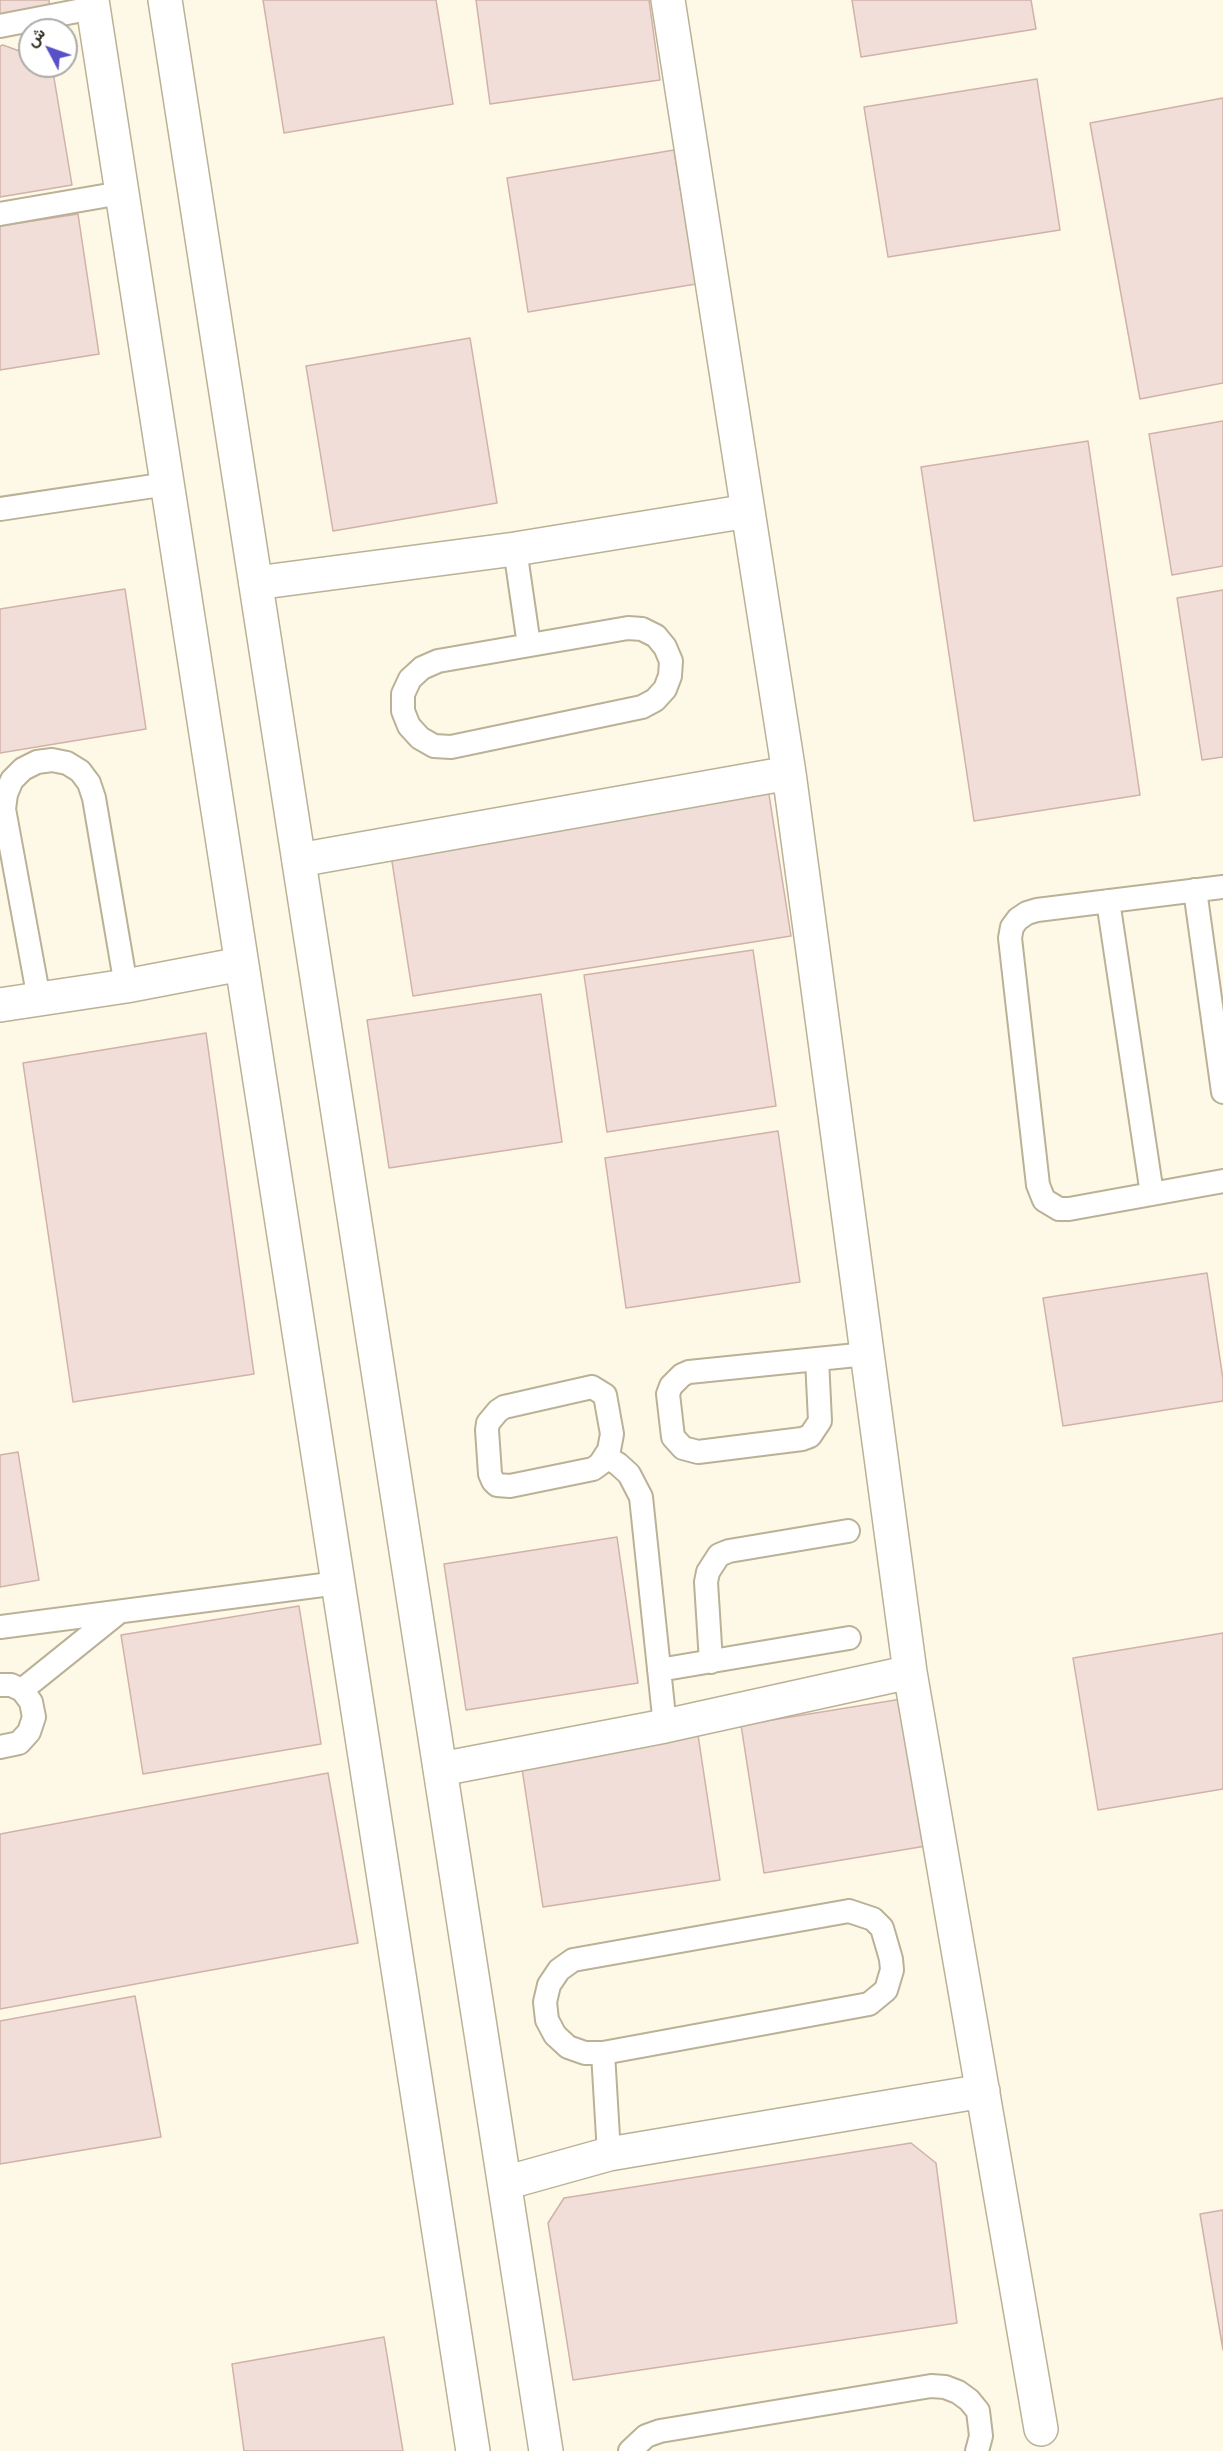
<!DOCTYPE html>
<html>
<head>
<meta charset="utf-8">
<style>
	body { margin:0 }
	#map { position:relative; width:1223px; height:2451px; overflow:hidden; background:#fef9e7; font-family:"Work Sans",Vazirmatn,sans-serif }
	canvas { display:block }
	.north { position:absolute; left:18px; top:18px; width:60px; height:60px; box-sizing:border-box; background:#fff; border:2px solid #acaba7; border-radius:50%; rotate:311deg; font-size:16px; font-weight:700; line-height:24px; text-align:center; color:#302d22 }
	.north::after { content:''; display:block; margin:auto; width:21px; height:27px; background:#5850c8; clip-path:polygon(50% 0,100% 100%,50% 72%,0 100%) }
</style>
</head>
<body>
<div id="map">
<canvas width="1223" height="2451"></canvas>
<div class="north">ش</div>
</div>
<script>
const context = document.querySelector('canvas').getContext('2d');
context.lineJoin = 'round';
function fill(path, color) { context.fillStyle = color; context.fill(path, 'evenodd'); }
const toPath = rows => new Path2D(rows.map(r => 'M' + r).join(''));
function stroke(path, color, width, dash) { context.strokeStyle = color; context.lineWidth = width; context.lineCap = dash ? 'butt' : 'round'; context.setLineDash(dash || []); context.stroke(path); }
const building = toPath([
	[0,0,49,0,50,9,0,18,0,0],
	[263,0,436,0,453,104,284,133,263,0],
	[476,0,649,0,660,80,490,104,476,0],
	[852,0,1031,0,1036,29,861,57,852,0],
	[3,45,30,55,30,66,52,66,72,185,0,197,0,46,3,45],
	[1037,79,1060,230,888,257,864,107,1037,79],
	[1223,98,1223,383,1140,399,1090,123,1223,98],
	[674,150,696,284,528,312,507,178,674,150],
	[78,214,99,354,0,370,0,226,78,214],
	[470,338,497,503,333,531,306,366,470,338],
	[1223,421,1223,566,1172,575,1149,434,1223,421],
	[1088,441,1140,795,974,821,921,467,1088,441],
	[125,589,146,729,0,753,0,609,125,589],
	[1223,590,1223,757,1202,760,1177,598,1223,590],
	[768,788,791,936,413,996,390,849,768,788],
	[753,950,776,1106,607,1132,584,975,753,950],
	[541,994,562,1142,389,1168,367,1020,541,994],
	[206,1033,254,1374,73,1402,23,1063,206,1033],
	[778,1131,800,1282,626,1308,605,1158,778,1131],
	[1207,1273,1223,1379,1223,1401,1063,1426,1043,1298,1207,1273],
	[18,1452,39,1580,0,1587,0,1455,18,1452],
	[617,1537,638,1683,466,1710,444,1564,617,1537],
	[299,1606,321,1744,143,1774,121,1635,299,1606],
	[1223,1633,1223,1789,1098,1810,1073,1658,1223,1633],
	[914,1697,938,1844,764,1873,741,1725,914,1697],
	[698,1735,720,1880,543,1907,521,1762,698,1735],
	[328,1773,358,1943,0,2009,0,1834,328,1773],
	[135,1996,161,2137,0,2164,0,2021,135,1996],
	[911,2143,936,2163,957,2323,573,2380,548,2223,564,2198,911,2143],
	[1223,2210,1223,2350,1200,2214,1223,2210],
	[384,2337,403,2451,244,2451,232,2364,384,2337]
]);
fill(building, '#f1ded8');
stroke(building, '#d1b1a8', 1.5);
const service = toPath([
	[0,26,93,8],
	[0,214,121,193],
	[0,509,167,484],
	[515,549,529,645],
	[628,628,642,629,656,636,665,647,671,661,670,676,665,689,655,700,642,707,451,747,434,746,420,738,409,726,403,711,403,694,410,679,422,668,438,661,628,628],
	[1223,887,1037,910,1027,913,1018,919,1012,927,1010,938,1038,1185,1044,1200,1059,1209,1069,1209,1223,1181],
	[1195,890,1223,1092],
	[1108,901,1152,1194],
	[39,999,4,809,6,794,12,780,23,769,37,762,52,760,67,763,80,771,89,783,94,798,126,986],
	[817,1359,820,1421,810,1436,802,1439,698,1452,683,1448,673,1437,668,1394,671,1386,682,1375,689,1372,817,1359,867,1354],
	[592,1387,605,1395,612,1434,609,1450,600,1464,593,1469,510,1486,497,1485,493,1481,490,1474,487,1430,488,1423,498,1411,504,1407,592,1387],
	[606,1457,618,1464,629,1474,641,1497,665,1726],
	[0,1627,338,1583],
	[711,1662,706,1582,708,1572,719,1555,729,1551,848,1531],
	[659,1670,849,1638],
	[0,1685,11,1685,22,1690,31,1702,34,1717,29,1732,19,1743,0,1747],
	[22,1690,119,1612],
	[849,1911,873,1919,882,1928,891,1959,892,1970,886,1990,869,2004,603,2053,585,2053,568,2047,555,2035,547,2020,545,2002,549,1985,559,1970,573,1960,849,1911],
	[603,2053,609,2154],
	[630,2451,646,2436,660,2431,931,2386,945,2387,958,2392,969,2400,978,2411,981,2436,977,2451]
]);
const minor = toPath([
	[668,0,789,773,910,1672,1041,2429],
	[256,583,515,549,748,511],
	[299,860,789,773],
	[441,1769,665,1726,910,1672],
	[505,2183,609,2154,983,2091]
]);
const tertiary = toPath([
	[92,0,473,2451],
	[165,0,546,2451],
	[0,1005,126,986,241,964]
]);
stroke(service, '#bab196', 26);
stroke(minor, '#bab196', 36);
stroke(tertiary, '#bab196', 36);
stroke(service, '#fff', 22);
stroke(minor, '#fff', 33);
stroke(tertiary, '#fff', 33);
</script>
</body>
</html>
